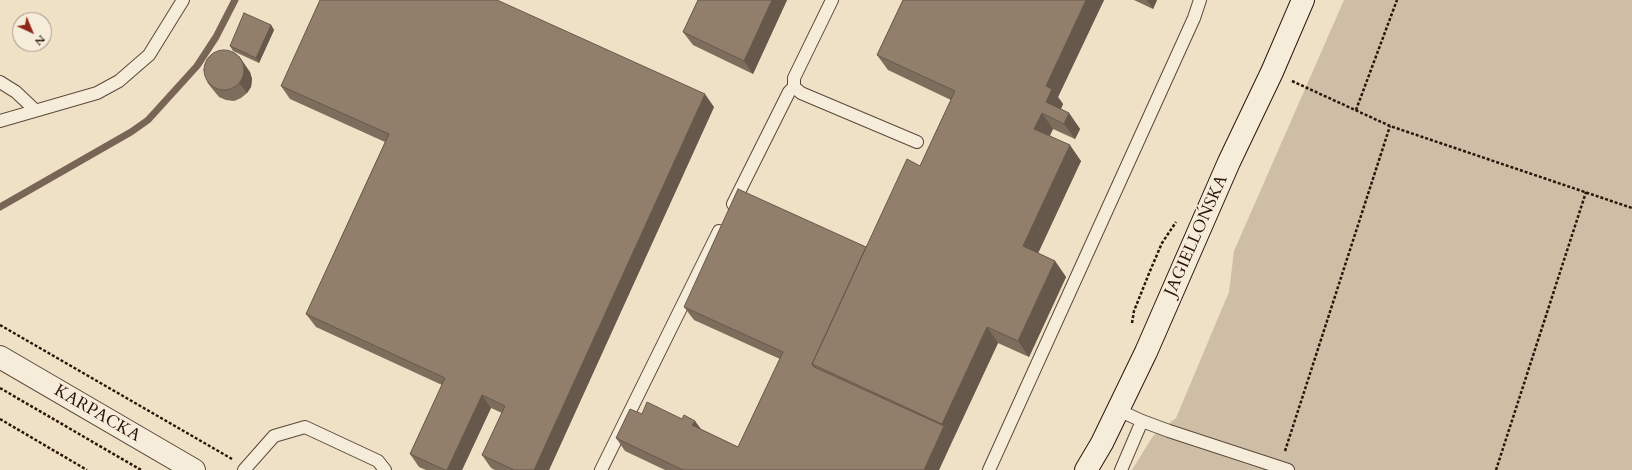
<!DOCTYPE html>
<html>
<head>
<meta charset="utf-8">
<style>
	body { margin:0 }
	#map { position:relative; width:1632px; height:470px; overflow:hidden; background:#efe1c6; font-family:Cardo,serif }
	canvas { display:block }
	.north { position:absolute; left:12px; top:12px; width:40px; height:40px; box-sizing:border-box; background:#f5ecda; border:1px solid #a59687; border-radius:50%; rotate:136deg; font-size:11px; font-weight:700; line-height:16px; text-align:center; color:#2c140b }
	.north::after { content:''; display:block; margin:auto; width:14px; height:18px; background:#8f2418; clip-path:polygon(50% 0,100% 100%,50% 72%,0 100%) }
</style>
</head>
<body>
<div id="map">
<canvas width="1632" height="470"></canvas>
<div class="north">N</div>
</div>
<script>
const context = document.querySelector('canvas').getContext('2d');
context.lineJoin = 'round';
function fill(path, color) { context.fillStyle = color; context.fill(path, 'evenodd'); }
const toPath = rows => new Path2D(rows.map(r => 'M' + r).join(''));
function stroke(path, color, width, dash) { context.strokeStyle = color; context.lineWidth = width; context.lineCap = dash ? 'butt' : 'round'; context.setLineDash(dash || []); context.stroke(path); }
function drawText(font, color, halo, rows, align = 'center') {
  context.font = font + ' Cardo,serif'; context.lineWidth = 3.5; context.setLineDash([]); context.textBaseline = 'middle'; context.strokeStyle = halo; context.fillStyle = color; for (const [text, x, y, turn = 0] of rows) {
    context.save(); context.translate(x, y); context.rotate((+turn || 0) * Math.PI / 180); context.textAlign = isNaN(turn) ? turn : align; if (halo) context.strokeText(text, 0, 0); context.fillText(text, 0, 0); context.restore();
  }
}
fill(toPath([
	[1344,0,1632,0,1632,470,1132,470,1153,436,1176,418,1229,292,1234,251]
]), '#cebea6');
stroke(toPath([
	[0,207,131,132,148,120,197,66,216,37,235,0]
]), '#796555', 7);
const lane = toPath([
	[832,0,794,78,794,87,801,93,917,142],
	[0,82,16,92,35,110],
	[0,121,97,93,119,81,149,55,183,0],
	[733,204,789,92,794,87],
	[1118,410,1142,421,1169,431,1288,470],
	[244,470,274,436,305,427,378,461,385,470],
	[601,470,719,231],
	[989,470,1194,18,1200,0],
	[1121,470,1142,421]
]);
const street = toPath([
	[0,357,194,470]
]);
const secondary = toPath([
	[1086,470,1102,443,1146,352,1229,162,1272,72,1303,0]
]);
stroke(lane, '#5d473a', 14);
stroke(street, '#5d473a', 24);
stroke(secondary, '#2c140b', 24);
stroke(toPath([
	[1292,81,1390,126,1632,208],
	[1356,110,1397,0],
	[1132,323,1134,311,1150,271,1162,243,1176,222],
	[0,325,232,459],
	[0,388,141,470],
	[0,419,87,470],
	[1285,451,1390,126],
	[1496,470,1586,192]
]), '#2c140b', 2.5, [3, 2]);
stroke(lane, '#f5ecda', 12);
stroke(street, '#f5ecda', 22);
stroke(secondary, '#f5ecda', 22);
fill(toPath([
	[698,0,787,0,753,74,693,45,683,32],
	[903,0,1104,0,1058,97,1063,104,1061,109,1069,113,1080,129,1075,139,1053,129,1050,136,1081,161,1038,253,1055,261,1066,277,1029,357,998,343,939,470,665,470,625,451,616,438,642,414,695,421,700,429,738,447,780,359,694,320,684,307,866,247,920,166,951,100,888,70,877,55],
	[1134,0,1157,0,1153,9],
	[271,25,274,30,259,63,233,51,230,46],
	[250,72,252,79,251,87,247,93,241,98,234,101,226,100,219,97,214,91,207,82],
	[281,86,714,107,549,470,495,470,491,468,482,455,502,413,491,408,462,470,426,470,419,467,410,454,442,385,316,327,306,314,385,142,290,99]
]), '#7d6d5d');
fill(toPath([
	[772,0,787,0,753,74,744,61],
	[1086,0,1104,0,1058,97,1063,104,1057,118,1046,102,1046,86],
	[1147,0,1157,0,1153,9],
	[271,25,274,30,259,63,256,58],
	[239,56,250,72,252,79,251,87,247,93,240,84],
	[705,94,714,107,549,470,534,470],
	[1042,113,1053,129,1045,144,1034,129],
	[1069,113,1080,129,1075,139,1064,124],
	[1070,145,1081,161,1034,262,1023,246],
	[1055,261,1066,277,1029,357,1018,341],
	[987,327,998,343,953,439,942,424],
	[482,395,491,408,462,470,447,470],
	[695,421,704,433,692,425],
	[944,426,953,439,939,470,924,470]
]), '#66594c');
const building = toPath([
	[320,0,497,0,705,94,534,470,514,470,482,455,505,406,482,395,447,470,445,470,410,454,445,378,306,314,389,134,281,86,320,0],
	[698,0,772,0,744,61,683,32,698,0],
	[903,0,1086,0,1046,86,1052,89,1046,102,1069,113,1064,124,1042,113,1034,129,1070,145,1023,246,1055,261,1018,341,987,327,942,424,812,364,907,159,920,166,955,91,877,55,903,0],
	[244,13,271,25,256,58,230,46,244,13],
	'204 70a20 20 0 1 1 40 0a20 20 0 1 1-40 0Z',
	[738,189,866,247,812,364,814,367,944,426,924,470,683,470,616,438,630,409,642,414,647,402,682,419,684,415,695,421,692,425,738,447,783,352,684,307,738,189]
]);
fill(building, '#917f6c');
stroke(building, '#66594c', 1);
drawText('17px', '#2c140b', '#f5ecda', [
	["JAGIELLOŃSKA",1197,236,-66],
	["KARPACKA",97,414,30]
]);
</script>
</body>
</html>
